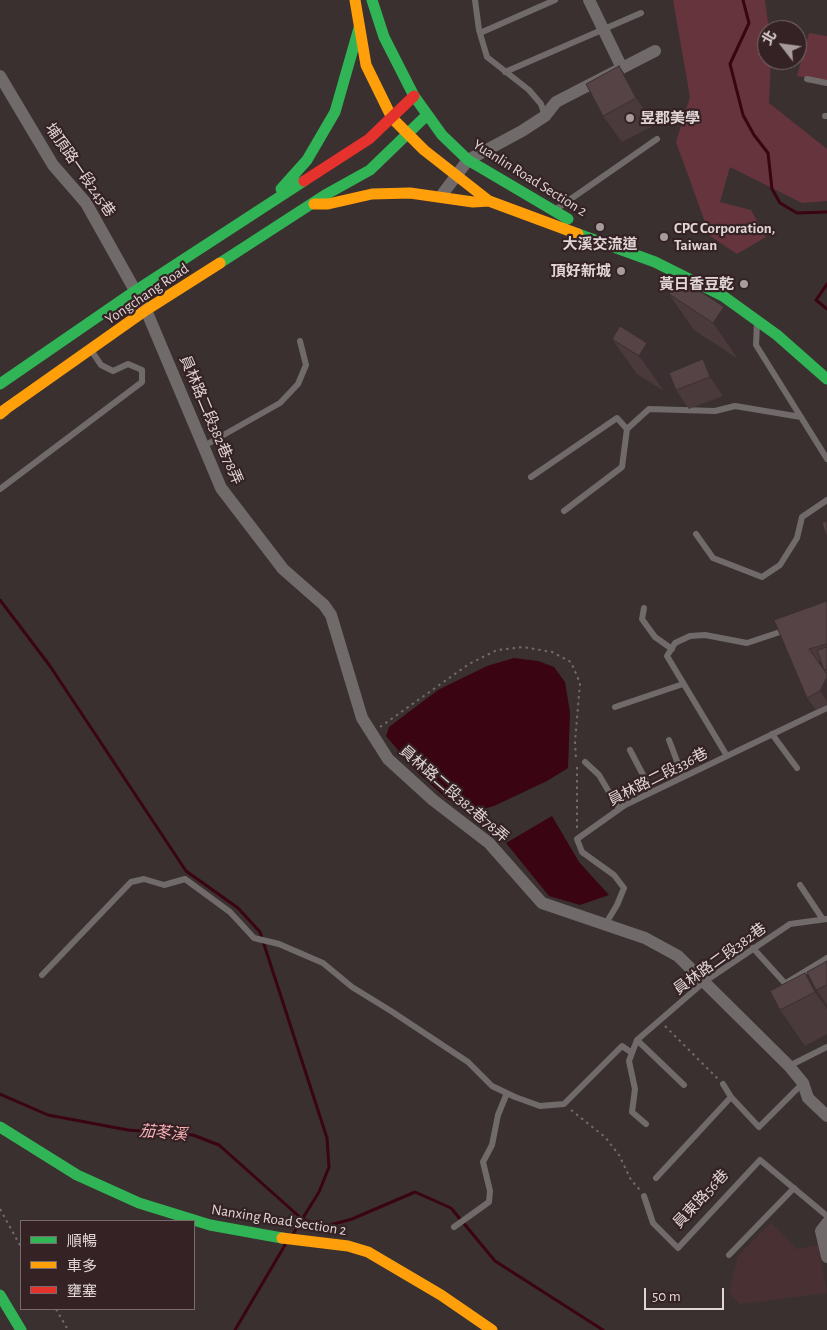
<!DOCTYPE html>
<html>
<head>
<meta charset="utf-8">
<style>
	body { margin:0 }
	#map { position:relative; width:827px; height:1330px; overflow:hidden; background:#3a3030; font-family:"Alegreya Sans","Noto Sans TC",sans-serif }
	canvas { display:block }
	.legend { position:absolute; left:20px; top:1220px; width:175px; height:90px; box-sizing:border-box; background:#342224; border:1px solid #796a6b; margin:0; padding:6px 9px; list-style:none; font-size:15px; color:#e1d5d6 }
	.legend li { display:flex; align-items:center; gap:10px; height:25px }
	.legend b { width:25px; border:1px solid #796a6b }
	.north { position:absolute; left:757px; top:20px; width:50px; height:50px; box-sizing:border-box; background:#342224; border:1px solid #796a6b; border-radius:50%; rotate:300deg; font-size:14px; font-weight:700; line-height:20px; text-align:center; color:#e1d5d6 }
	.north::after { content:''; display:block; margin:auto; width:18px; height:22px; background:#a79b9c; clip-path:polygon(50% 0,100% 100%,50% 72%,0 100%) }
	.scale { position:absolute; left:644px; top:1288px; width:80px; height:22px; box-sizing:border-box; border:2px solid #e1d5d6; border-top:0; padding-left:6px; font-size:15px; line-height:18px; white-space:nowrap; color:#e1d5d6; -webkit-text-stroke:4px #342224; paint-order:stroke }
</style>
</head>
<body>
<div id="map">
<canvas width="827" height="1330"></canvas>
<ul class="legend">
<li><b style="height:6px;background:#30b455"></b>順暢</li>
<li><b style="height:6px;background:#ff9f0a"></b>車多</li>
<li><b style="height:6px;background:#e5322d"></b>壅塞</li>
</ul>
<div class="north">北</div>
<div class="scale">50 m</div>
</div>
<script>
const context = document.querySelector('canvas').getContext('2d');
context.lineJoin = 'round';
function fill(path, color) { context.fillStyle = color; context.fill(path, 'evenodd'); }
const toPath = rows => new Path2D(rows.map(r => 'M' + r).join(''));
function stroke(path, color, width, dash) { context.strokeStyle = color; context.lineWidth = width; context.lineCap = dash ? 'butt' : 'round'; context.setLineDash(dash || []); context.stroke(path); }
function drawText(font, color, halo, rows, align = 'center') {
  context.font = font + ' "Alegreya Sans","Noto Sans TC",sans-serif'; context.lineWidth = 4.5; context.setLineDash([]); context.textBaseline = 'middle'; context.strokeStyle = halo; context.fillStyle = color; for (const [text, x, y, turn = 0] of rows) {
    context.save(); context.translate(x, y); context.rotate((+turn || 0) * Math.PI / 180); context.textAlign = isNaN(turn) ? turn : align; if (halo) context.strokeText(text, 0, 0); context.fillText(text, 0, 0); context.restore();
  }
}
fill(toPath([
	[771,1223,797,1249,818,1245,827,1293,739,1304,729,1292,738,1256]
]), '#483033');
fill(toPath([
	[673,0,765,0,769,30,767,30,767,60,771,60,769,103,827,149,827,201,802,203,730,167,720,202,751,210,766,237,737,254,710,236,676,142,690,97],
	[809,33,827,36,827,81,797,76]
]), '#66343c');
fill(toPath([
	[514,658,538,661,554,667,565,682,570,712,568,768,547,781,494,806,472,812,447,799,416,771,386,736,389,727,438,690,487,666],
	[552,816,579,862,609,895,580,905,549,896,506,843]
]), '#3a0412');
stroke(toPath([
	[743,0,749,23,730,64,743,115,754,135,768,153,772,189,780,203,797,213,827,212],
	[827,284,816,300,827,309],
	[0,600,50,666,186,871,238,908,260,932,327,1138,329,1167,319,1192,293,1234],
	[0,1094,48,1115,128,1130,193,1135,219,1145,302,1219,323,1227,352,1219,415,1192,451,1208,495,1261,603,1330],
	[235,1330,285,1245]
]), '#3a0412', 3);
stroke(toPath([
	[380,727,469,664,497,650,523,647,552,652,571,662,580,683,575,742,576,759],
	[577,767,577,829],
	[665,1026,718,1079],
	[571,1110,605,1137,619,1155,631,1180,640,1190],
	[0,1209,21,1247],
	[56,1309,68,1330]
]), '#716c6c', 2, [2.5, 4]);
stroke(toPath([
	[475,0,479,30,487,57,529,90,541,104,545,116],
	[480,33,555,0],
	[505,72,641,13],
	[807,79,827,83],
	[825,116,827,116],
	[555,210,657,139],
	[757,323,756,345,827,459],
	[204,446,280,403,298,384,306,365,300,341],
	[531,477,617,418,627,429],
	[0,489,142,382,142,370,128,364,113,371,101,365,91,350],
	[564,511,622,467,627,429,649,409,715,411,735,406,801,417],
	[696,534,713,558,762,577,780,565,797,538,802,517,827,500],
	[644,608,642,619,655,637,672,649],
	[615,707,683,684],
	[772,734,797,768],
	[669,740,683,777],
	[630,750,652,792],
	[727,756,667,656,675,643,690,636,705,635,747,643,786,630],
	[585,762,599,775,619,809],
	[800,885,822,918],
	[605,925,617,905,624,888,614,875,582,852,577,839,625,805,827,708],
	[753,948,791,990],
	[42,975,131,882,144,879,164,885,185,879,230,912,254,938,279,944,323,963,352,987,391,1011,468,1062,492,1086,515,1097,540,1106,564,1104,622,1046,632,1053,629,1061,635,1089,632,1112,646,1124],
	[786,983,827,958],
	[637,1040,684,1085],
	[632,1053,637,1040,704,982,790,924,827,919],
	[789,1066,827,1047],
	[723,1084,731,1097,759,1127,803,1083],
	[656,1178,731,1097],
	[644,1196,653,1223,678,1248,760,1160,827,1216],
	[454,1227,489,1202,490,1191,483,1162,492,1145,498,1115,507,1093],
	[729,1255,794,1188]
]), '#706a6b', 6);
stroke(toPath([
	[589,0,622,68],
	[0,76,53,165,86,203,146,310,221,488,283,569,324,605,331,615,362,718,388,759,433,800,489,843,542,903,645,938,678,956,789,1066,803,1083,808,1098,827,1116],
	[441,196,468,160,522,131,545,116,556,102,655,51],
	[827,1223,821,1231,827,1257]
]), '#706a6b', 12);
stroke(toPath([
	[372,0,384,37,414,96,442,135,468,160,568,219],
	[281,189,307,160,335,112,359,28],
	[578,234,655,262,723,296,777,335,827,379],
	[220,263,325,195,370,170,427,115],
	[0,384,135,291,304,181],
	[0,1127,77,1175,139,1203,210,1225,282,1238],
	[0,1295,21,1330]
]), '#30b455', 11);
stroke(toPath([
	[355,0,366,65,392,118,424,150,489,201,578,234],
	[314,204,328,204,372,194,410,193,473,202,489,201],
	[0,413,146,310,220,263],
	[0,414,5,410],
	[282,1238,348,1246,368,1252,441,1295,492,1330]
]), '#ff9f0a', 11);
stroke(toPath([
	[304,181,369,139,414,96]
]), '#e5322d', 11);
fill(toPath([
	[638,93,655,125,622,142,603,116],
	[669,294,749,342,738,359,694,330],
	[612,339,670,376,703,359,716,378,723,396,689,409,676,390,671,379,664,391,637,374],
	[827,601,827,674,824,670,821,661,818,662,827,674,827,705,816,710,807,698,774,620],
	[827,961,827,1034,805,1046,780,1010,815,987]
]), '#4a3a3c');
fill(toPath([
	[619,66,638,93,655,125,636,98],
	[724,307,749,342,738,359,713,323],
	[647,343,672,378,664,391,639,356],
	[703,359,716,378,723,396,710,377],
	[827,677,827,701,820,691],
	[805,973,827,1005,827,1009,815,992]
]), '#3c2f31');
const building = toPath([
	[619,66,636,98,603,116,586,84,619,66],
	[680,278,724,307,713,323,669,294,680,278],
	[620,326,647,343,639,356,612,339,620,326],
	[703,359,710,377,676,390,669,373,703,359],
	[827,521,827,538,822,523,827,521],
	[827,601,827,644,809,649,827,674,827,677,820,691,807,698,774,620,827,601],
	[827,647,827,669,824,670,817,650,827,647],
	[827,961,827,985,816,990,807,972,827,961],
	[805,973,815,992,780,1010,770,991,805,973]
]);
fill(building, '#564346');
stroke(building, '#3c2f31', 1);
for (const [x, y, r, color] of [
	[630,118,5,"#a79b9c"],
	[600,227,5,"#a79b9c"],
	[664,237,5,"#a79b9c"],
	[621,271,5,"#a79b9c"],
	[744,284,5,"#a79b9c"]
]) { const dot = new Path2D(); dot.arc(x, y, r, 0, 2 * Math.PI); context.fillStyle = color; context.fill(dot); stroke(dot, '#342224', 2); }
drawText('bold 15px', '#e1d5d6', '#342224', [
	["昱郡美學",640,118],
	["CPC Corporation,",674,228],
	["Taiwan",674,245],
	["大溪交流道",600,244,"center"],
	["頂好新城",611,271,"right"],
	["黃日香豆乾",734,284,"right"]
], 'left');
drawText('15px', '#e1d5d6', '#342224', [
	["埔頂路一段245巷",80,170,55],
	["Yuanlin Road Section 2",530,178,32],
	["Yongchang Road",147,294,-34],
	["員林路二段382巷78弄",211,420,67],
	["員林路二段336巷",658,777,-27],
	["員林路二段382巷78弄",454,794,41],
	["員林路二段382巷",720,959,-36],
	["員東路56巷",701,1199,-47],
	["Nanxing Road Section 2",279,1220,9]
]);
drawText('italic 16px', '#fdb4bc', '#342224', [
	["茄苳溪",163,1133,5]
]);
</script>
</body>
</html>
